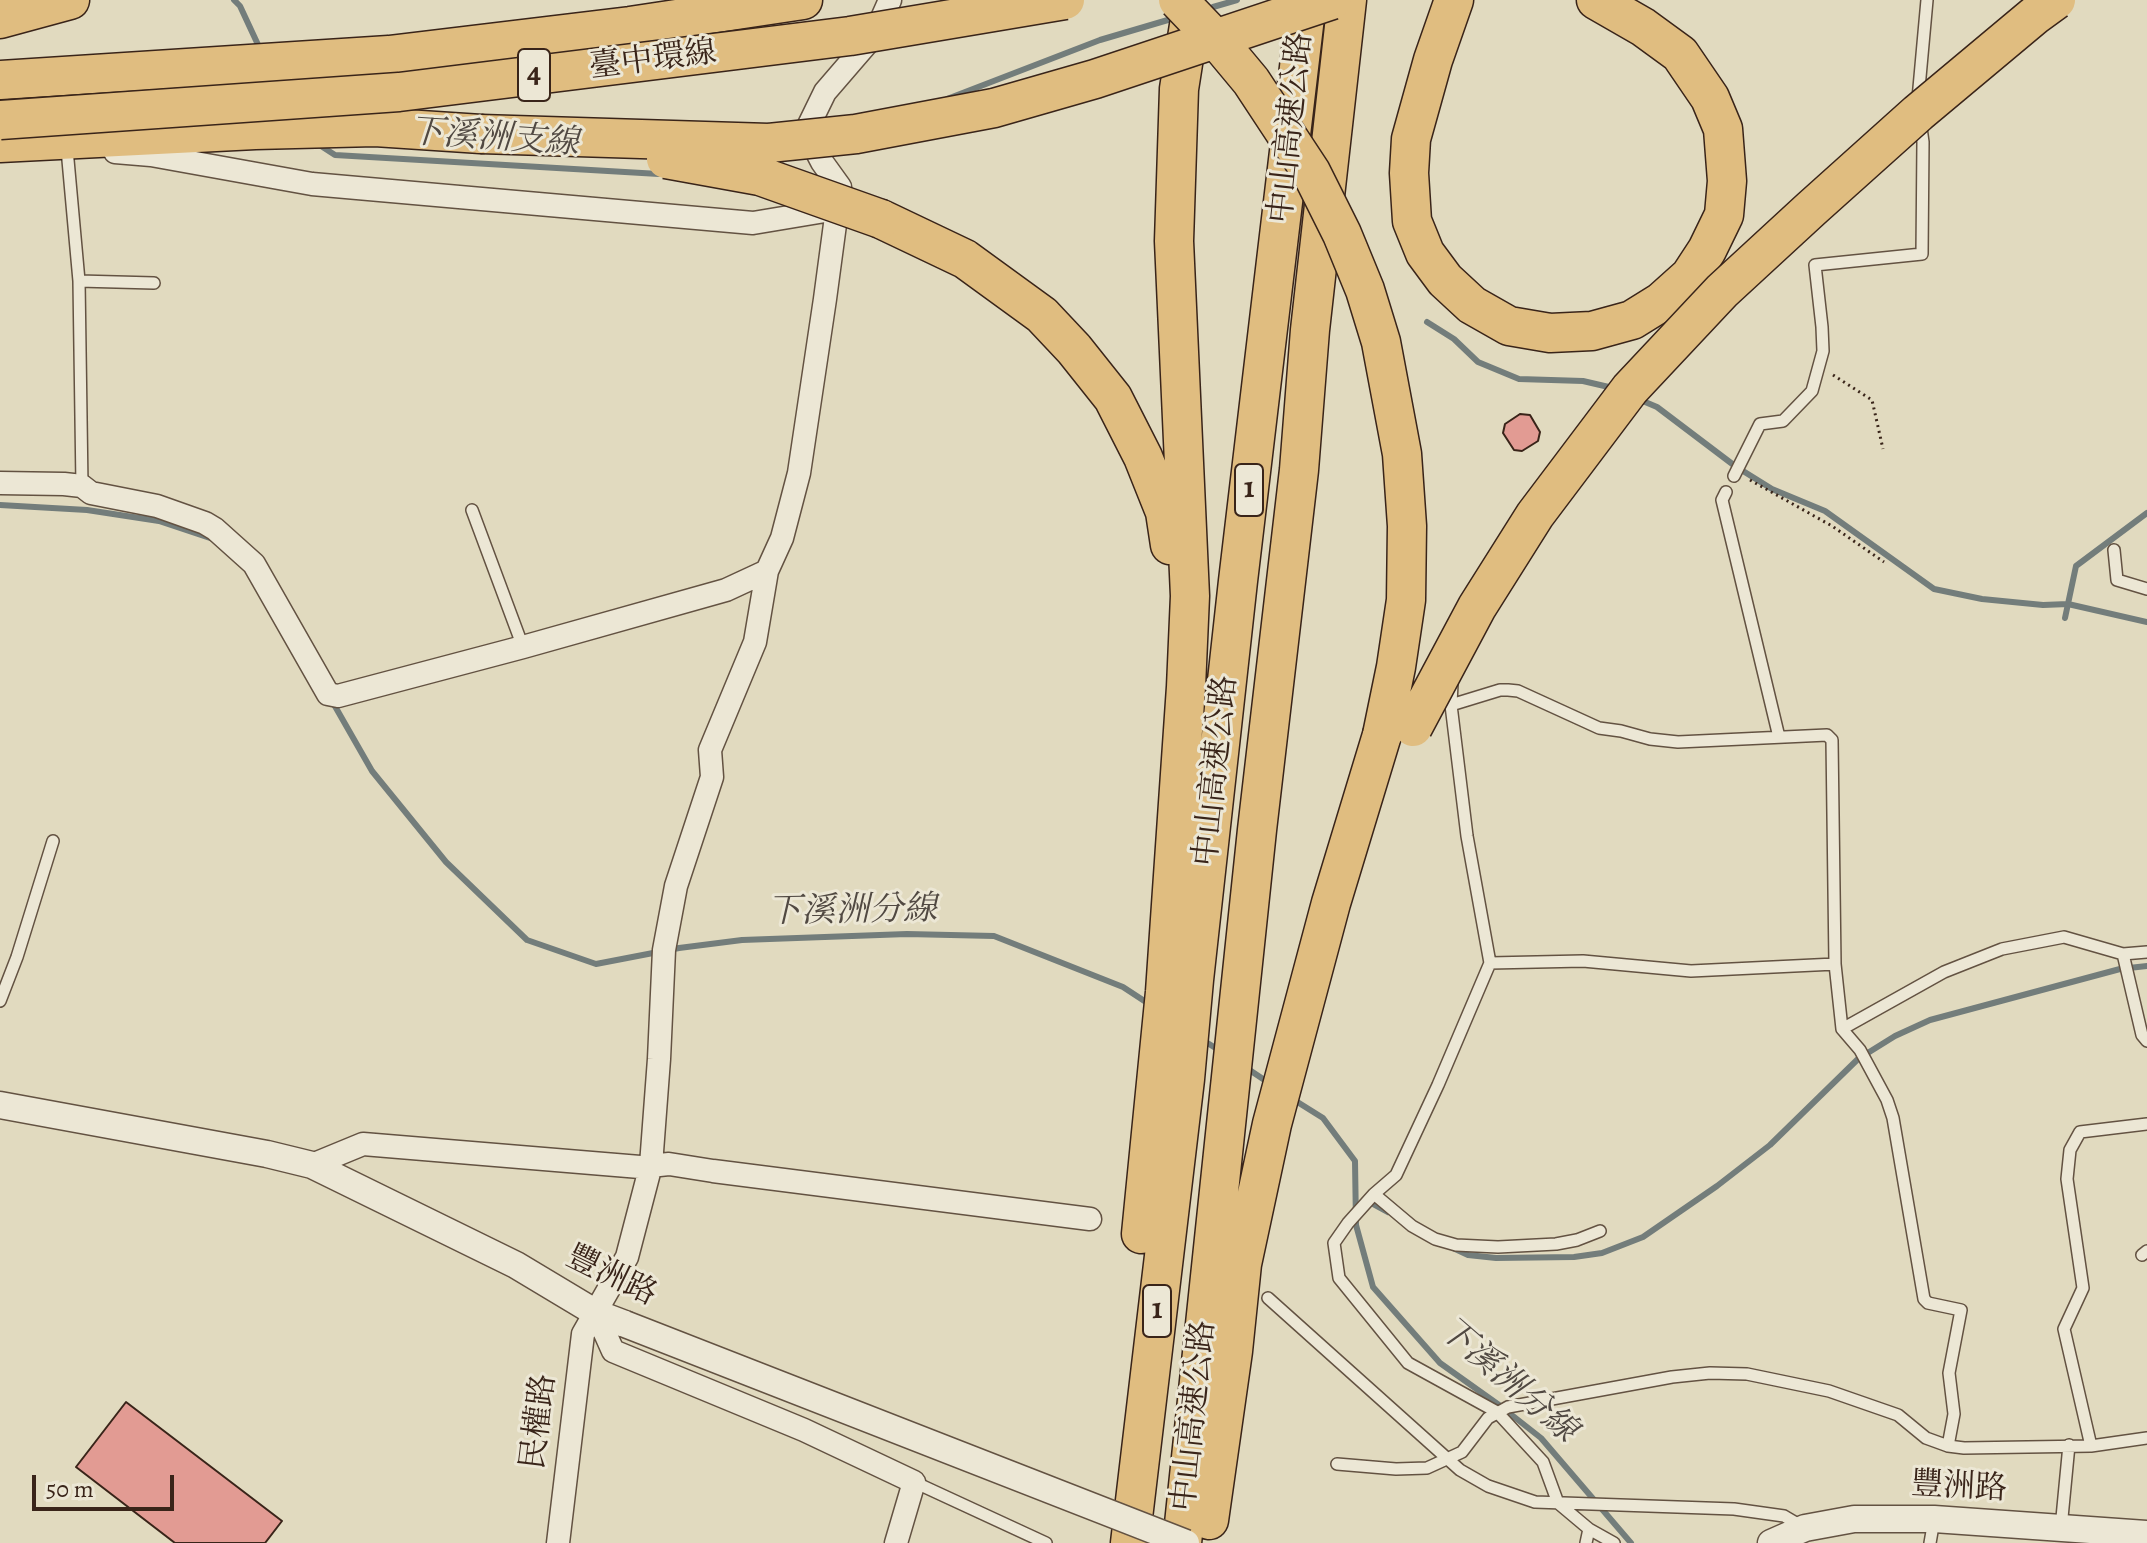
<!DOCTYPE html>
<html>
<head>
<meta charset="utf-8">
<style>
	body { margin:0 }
	#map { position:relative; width:2147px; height:1543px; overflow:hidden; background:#e1dabf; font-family:Alegreya,serif }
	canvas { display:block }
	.scale { position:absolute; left:32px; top:1475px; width:142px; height:36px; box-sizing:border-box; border:4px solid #392419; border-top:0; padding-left:10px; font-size:24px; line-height:28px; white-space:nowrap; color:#392419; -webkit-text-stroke:6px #ece7d5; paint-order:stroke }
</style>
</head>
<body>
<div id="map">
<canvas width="2147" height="1543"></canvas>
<div class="scale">50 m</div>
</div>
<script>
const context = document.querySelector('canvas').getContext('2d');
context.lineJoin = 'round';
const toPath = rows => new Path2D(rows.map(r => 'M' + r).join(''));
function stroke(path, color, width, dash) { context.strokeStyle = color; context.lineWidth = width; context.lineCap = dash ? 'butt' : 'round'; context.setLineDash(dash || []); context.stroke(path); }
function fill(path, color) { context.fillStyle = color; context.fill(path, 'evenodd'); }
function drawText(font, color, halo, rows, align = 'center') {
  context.font = font + ' Alegreya,"Noto Serif TC",serif'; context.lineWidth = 6; context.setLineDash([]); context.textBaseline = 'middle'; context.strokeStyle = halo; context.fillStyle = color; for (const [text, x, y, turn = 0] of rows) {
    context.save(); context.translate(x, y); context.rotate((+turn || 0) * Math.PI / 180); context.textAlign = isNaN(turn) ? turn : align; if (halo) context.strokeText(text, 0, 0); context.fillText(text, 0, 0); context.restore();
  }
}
stroke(toPath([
	[234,0,240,6,260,49],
	[1213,7,1237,0],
	[947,99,1100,40,1178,17],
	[318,144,335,155,659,174],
	[1427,322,1454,339,1478,362,1519,379,1583,381,1613,388],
	[1638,399,1657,407,1735,466,1772,489,1825,511,1934,589,1982,599,2043,605,2068,604,2147,622],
	[0,505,87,510,159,521,213,539],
	[2065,618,2076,566,2147,513],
	[332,701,372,771,446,862,527,940,596,964,679,948,742,940,907,934,994,936,1123,987,1152,1006],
	[1201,1039,1222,1052],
	[1245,1067,1269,1083],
	[1291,1098,1323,1118,1355,1161,1356,1225,1373,1287,1440,1363,1499,1405,1541,1438,1631,1543],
	[1366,1200,1388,1212],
	[1453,1248,1468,1255,1496,1258,1574,1257,1602,1253,1643,1237,1717,1186,1770,1145,1858,1059,1895,1036,1930,1020,2120,969,2147,966]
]), '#737d7b', 6);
const building = toPath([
	[1520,414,1530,415,1540,432,1538,441,1522,451,1514,450,1503,433,1505,424,1520,414],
	[126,1402,282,1521,265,1543,175,1543,76,1467,126,1402]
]);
fill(building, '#e29b93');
stroke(building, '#392419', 2);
const service = toPath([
	[1918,99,1927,0],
	[67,149,79,281,82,486],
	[79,281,154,283],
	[1734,476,1760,424,1783,421,1812,391,1823,351,1822,327,1815,265,1922,254,1923,142,1920,121],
	[1726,492,1722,500,1779,737],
	[472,510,523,647],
	[2114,550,2117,580,2147,589],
	[1452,683,1451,705,1467,836,1490,963,1438,1085,1396,1175,1374,1194,1412,1226,1435,1239,1456,1245,1498,1247,1556,1244,1577,1240,1600,1231],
	[1451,705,1500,690,1508,690,1518,691,1599,728,1621,731,1650,739,1678,742,1827,735,1832,740,1835,964,1842,1029,1860,1050,1887,1100,1893,1118,1924,1299,1928,1303,1961,1310,1949,1373,1954,1414,1948,1446],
	[2123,954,2142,1035,2147,1041],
	[1490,963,1583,961,1691,971,1835,964],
	[0,1001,17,957,53,841],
	[1842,1029,1944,972,2002,949,2064,937,2123,954,2147,952],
	[1374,1194,1348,1223,1334,1243,1339,1278,1408,1363,1497,1412,1543,1462,1558,1503,1589,1529,1586,1543],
	[2142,1255,2147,1251],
	[1268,1298,1460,1470,1488,1486,1535,1502,1734,1509,1784,1516,1801,1526],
	[2091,1446,2064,1329,2083,1288,2067,1179,2070,1150,2080,1132,2147,1124],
	[1337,1464,1396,1469,1427,1468,1462,1452,1488,1418,1508,1407,1672,1377,1710,1373,1747,1374,1829,1391,1898,1415,1926,1438,1948,1446,1964,1448,2091,1446,2147,1438],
	[914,1482,1046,1543],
	[2061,1528,2069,1445],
	[1589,1529,1614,1543],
	[1930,1543,1934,1520]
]);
const minor = toPath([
	[115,152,151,155,312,184,753,223,837,209],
	[0,483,64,484,82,486,91,493,157,506,205,523,215,529,254,564,328,694,338,696,523,647,726,590,767,571],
	[312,1165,363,1144,640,1167,669,1164,713,1171,1090,1219],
	[596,1313,613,1351,804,1430,914,1482,896,1543],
	[558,1543,583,1334,627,1257,651,1165,659,1059,664,950,676,886,712,777,710,750,755,642,767,571,782,538,799,473,825,299,840,187,822,162,806,131,825,92,875,34,890,0]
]);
const tertiary = toPath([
	[0,1105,267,1154,312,1165,516,1265,596,1313,625,1324],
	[1771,1543,1805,1528,1854,1519,1934,1519,2147,1534]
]);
const motorway = toPath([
	[1454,0,1433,60,1411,139,1409,173,1412,221,1425,253,1445,280,1472,305,1509,326,1550,333,1592,331,1632,320,1661,302,1690,276,1707,250,1724,215,1727,181,1723,129,1710,98,1680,54,1643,27,1596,0],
	[0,19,70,0],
	[0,80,389,55,630,26,803,0],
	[0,143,255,130,375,127,481,134],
	[881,219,965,259,1042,315,1074,349,1113,398,1143,457,1165,512,1170,545],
	[1141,1234,1165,992,1186,687,1190,596,1174,241,1179,89,1190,19],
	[1209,1520,1233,1351,1242,1264,1272,1124,1331,903,1382,735],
	[1130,1543,1185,1079,1194,980,1238,581,1307,0],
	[1182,1543,1257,830,1299,470,1310,330,1347,0]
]);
stroke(service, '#635242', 14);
stroke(minor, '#635242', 25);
stroke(tertiary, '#635242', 29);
stroke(motorway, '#392419', 41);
stroke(toPath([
	[1833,375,1872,400,1883,449],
	[1750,480,1832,526,1884,562]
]), '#392419', 3, [2, 4]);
stroke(service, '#ece7d5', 11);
stroke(minor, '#ece7d5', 22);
stroke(tertiary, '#ece7d5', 26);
stroke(motorway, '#e0bd80', 38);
const tertiaryBridge = toPath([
	[625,1324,1186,1543]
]);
const motorwayBridge = toPath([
	[1178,0,1221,45,1251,81,1311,172,1342,234,1365,290,1381,342,1402,454,1407,526,1406,600,1396,667,1382,735],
	[0,120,399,92,850,36,1065,0],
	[481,134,769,143,856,134,994,108,1095,79,1332,0],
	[666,159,760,176,881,219],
	[1413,727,1477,607,1535,515,1630,389,1722,291,1811,209,1918,113,2034,16,2056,0]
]);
stroke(tertiaryBridge, '#635242', 29, []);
stroke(motorwayBridge, '#392419', 41, []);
stroke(tertiaryBridge, '#ece7d5', 26);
stroke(motorwayBridge, '#e0bd80', 38);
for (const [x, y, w] of [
	[534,75,32],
	[1249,490,28],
	[1157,1311,28]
]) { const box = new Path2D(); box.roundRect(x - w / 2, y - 26, w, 52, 6); context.fillStyle = '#ece7d5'; context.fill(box); stroke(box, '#392419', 2); }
drawText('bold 30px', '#392419', null, [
	["4",534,75],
	["1",1249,490],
	["1",1157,1311]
]);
drawText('32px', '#392419', '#ece7d5', [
	["臺中環線",653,61,-7],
	["中山高速公路",1292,128,-84],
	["中山高速公路",1217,771,-84],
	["豐洲路",611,1277,26],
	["中山高速公路",1195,1416,-84],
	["民權路",540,1422,-83],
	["豐洲路",1959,1488,3]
]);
drawText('italic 34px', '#514942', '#ece7d5', [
	["下溪洲支線",494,139,4],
	["下溪洲分線",852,912,-1],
	["下溪洲分線",1507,1381,41]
]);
</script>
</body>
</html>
